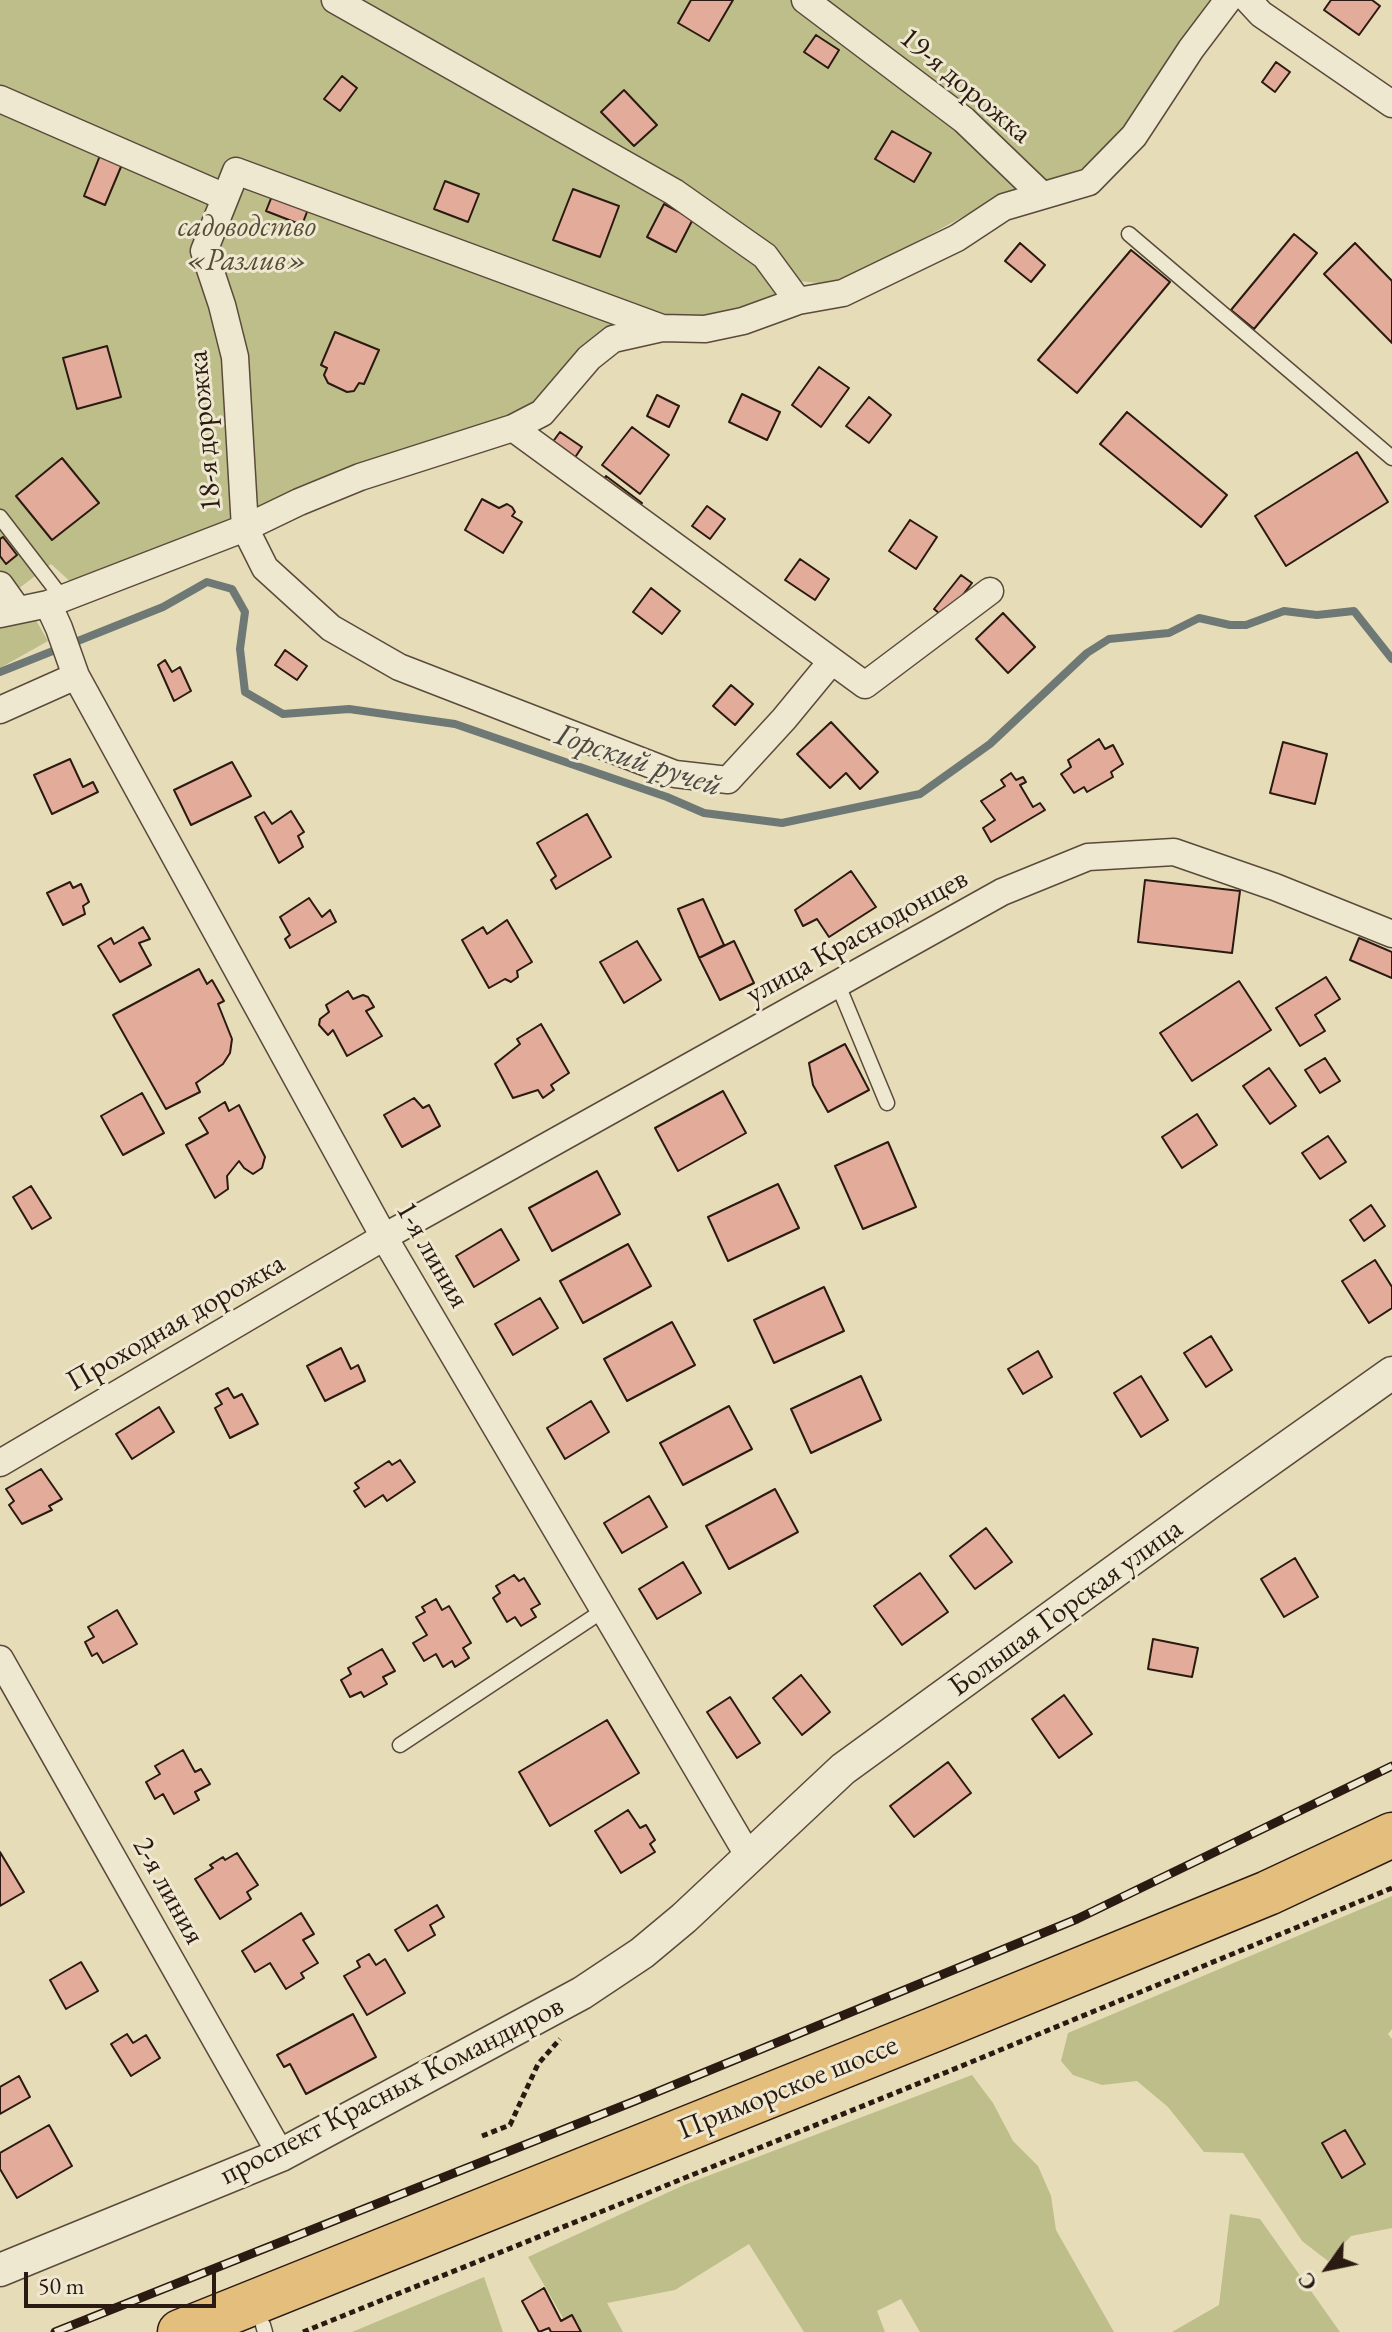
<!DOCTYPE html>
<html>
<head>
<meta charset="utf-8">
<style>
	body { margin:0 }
	#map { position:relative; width:1392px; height:2332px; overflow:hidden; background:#e7dcb8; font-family:"EB Garamond",serif }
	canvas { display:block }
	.north { position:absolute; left:1288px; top:2228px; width:80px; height:80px; -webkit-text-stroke:6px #efe8d1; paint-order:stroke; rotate:237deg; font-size:22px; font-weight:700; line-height:32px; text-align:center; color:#2b1a11 }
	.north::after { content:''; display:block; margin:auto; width:28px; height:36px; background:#2b1a11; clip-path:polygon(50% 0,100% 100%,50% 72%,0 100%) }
	.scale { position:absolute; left:24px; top:2272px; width:192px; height:36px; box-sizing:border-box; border:4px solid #2b1a11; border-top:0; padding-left:10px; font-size:24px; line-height:28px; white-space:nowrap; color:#2b1a11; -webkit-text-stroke:6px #efe8d1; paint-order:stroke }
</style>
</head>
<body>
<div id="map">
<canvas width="1392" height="2332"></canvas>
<div class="north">С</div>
<div class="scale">50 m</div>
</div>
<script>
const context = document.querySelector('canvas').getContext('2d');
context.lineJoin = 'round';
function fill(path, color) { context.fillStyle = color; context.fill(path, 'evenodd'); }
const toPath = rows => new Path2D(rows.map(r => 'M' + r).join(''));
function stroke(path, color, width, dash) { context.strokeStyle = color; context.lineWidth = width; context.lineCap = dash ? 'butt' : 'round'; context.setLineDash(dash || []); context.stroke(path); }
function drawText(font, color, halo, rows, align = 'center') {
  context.font = font + ' "EB Garamond",serif'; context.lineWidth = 6; context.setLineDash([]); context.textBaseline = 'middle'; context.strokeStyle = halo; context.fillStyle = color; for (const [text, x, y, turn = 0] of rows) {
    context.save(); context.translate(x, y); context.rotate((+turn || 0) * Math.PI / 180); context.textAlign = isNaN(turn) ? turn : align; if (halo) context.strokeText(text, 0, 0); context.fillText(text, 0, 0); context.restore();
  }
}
fill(toPath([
	[0,0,1213,0,1129,126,1084,168,997,198,838,285,799,281,741,328,661,342,600,336,530,409,186,542,73,584,51,564,18,589,48,641,0,668],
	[1392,1896,1392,2029,1388,2034,1392,2039,1392,2228,1351,2236,1328,2261,1302,2241,1243,2153,1204,2152,1168,2107,1137,2081,1102,2085,1073,2075,1061,2061,1068,2033],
	[972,2075,993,2103,1013,2141,1038,2166,1051,2196,1056,2230,1114,2332,920,2332,901,2299,877,2311,885,2332,804,2332,749,2244,675,2290,607,2303,623,2332,571,2332,528,2257,684,2185],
	[1230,2214,1260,2219,1340,2332,1172,2332,1219,2305],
	[484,2277,503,2332,352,2332]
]), '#bdbe89');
stroke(toPath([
	[0,672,163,607,207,582,232,589,245,612,240,649,245,692,283,714,349,709,455,724,667,797,704,813,782,823,920,794,990,744,1087,653,1109,639,1169,633,1199,618,1230,625,1246,625,1284,611,1317,615,1354,611,1392,659]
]), '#6e7976', 8);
const building = toPath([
	[691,0,733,0,709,41,678,23,691,0],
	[1331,0,1372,0,1380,6,1359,35,1324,10,1331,0],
	[816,35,839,50,828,68,804,52,816,35],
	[1276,62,1290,72,1275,92,1262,82,1276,62],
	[342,76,357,88,340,111,324,99,342,76],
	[624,90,657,125,634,146,601,112,624,90],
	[892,131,931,153,914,182,875,159,892,131],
	[101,153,123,162,105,205,84,196,101,153],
	[445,181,479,194,468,222,434,209,445,181],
	[573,189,619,206,600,257,553,240,573,189],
	[274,191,310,204,302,225,266,211,274,191],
	[664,204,693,219,676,252,647,237,664,204],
	[1294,234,1317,253,1254,329,1231,310,1294,234],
	[1020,243,1045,265,1031,282,1005,261,1020,243],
	[1355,243,1392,281,1392,343,1324,274,1355,243],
	[1131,250,1170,282,1077,393,1038,360,1131,250],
	[335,332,379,350,364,384,359,383,354,391,347,392,328,383,324,375,327,368,321,365,335,332],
	[107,346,121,397,77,409,63,358,107,346],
	[819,367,849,388,821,427,792,405,819,367],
	[742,394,780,412,767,440,729,422,742,394],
	[657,395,679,406,669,427,647,416,657,395],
	[869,397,891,415,869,443,846,426,869,397],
	[1127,412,1227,495,1201,527,1100,444,1127,412],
	[632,427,669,455,640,494,602,465,632,427],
	[560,432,582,447,572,462,549,447,560,432],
	[1357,452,1388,502,1286,566,1255,516,1357,452],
	[62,458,99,503,52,540,16,496,62,458],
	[606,476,642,503,635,513,599,485,606,476],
	[482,499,499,508,507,504,512,507,515,512,512,516,522,522,503,553,465,530,482,499],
	[707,506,725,519,710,539,692,526,707,506],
	[910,520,937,537,916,569,889,551,910,520],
	[3,537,17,555,6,564,0,556,0,539,3,537],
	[800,559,829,579,815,600,785,580,800,559],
	[961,575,972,583,945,618,934,609,961,575],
	[651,588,680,611,662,634,633,612,651,588],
	[1003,613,1035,647,1008,673,976,639,1003,613],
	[285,650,307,666,297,680,275,665,285,650],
	[165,660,172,672,180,667,191,691,174,701,158,665,165,660],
	[731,685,753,704,735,725,713,706,731,685],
	[831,722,878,772,860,789,846,773,830,788,797,754,831,722],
	[1099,739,1105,749,1113,745,1123,764,1111,772,1113,777,1087,792,1084,787,1074,793,1061,774,1071,767,1068,760,1099,739],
	[1283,742,1327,754,1315,804,1270,793,1283,742],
	[70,759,83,787,93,782,98,792,52,814,34,775,70,759],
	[232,762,251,796,191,825,174,790,232,762],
	[1011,773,1016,780,1023,777,1026,782,1020,785,1033,807,1040,803,1045,810,991,842,983,828,995,820,981,801,1005,786,1001,780,1011,773],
	[291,811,304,832,298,836,303,847,279,863,255,817,264,812,272,824,291,811],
	[587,814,611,857,556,889,551,880,556,876,537,843,587,814],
	[851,871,876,907,829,937,817,919,803,926,795,910,851,871],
	[1145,880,1240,891,1232,953,1138,942,1145,880],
	[70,882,73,888,81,884,89,902,83,906,85,914,63,925,47,893,70,882],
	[309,898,322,917,330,910,336,922,290,948,285,939,290,935,280,917,309,898],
	[703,899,724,945,699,958,678,909,703,899],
	[507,920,532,962,517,971,518,977,511,982,505,979,489,988,462,940,483,927,487,934,507,920],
	[143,927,150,939,139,943,151,965,120,982,98,946,111,938,114,944,143,927],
	[1359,938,1392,952,1392,978,1350,960,1359,938],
	[637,941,661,980,624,1003,600,962,637,941],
	[734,941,754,983,720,1000,699,958,734,941],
	[199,969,207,984,212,980,224,1001,218,1004,232,1039,230,1053,223,1064,196,1083,200,1092,166,1109,113,1015,199,969],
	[1326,977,1340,999,1315,1015,1325,1031,1300,1046,1276,1008,1326,977],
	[1239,981,1271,1030,1192,1081,1160,1033,1239,981],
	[348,991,353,999,363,995,368,997,374,1007,366,1011,382,1036,347,1056,333,1030,328,1035,319,1025,320,1019,329,1012,326,1005,348,991],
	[541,1024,569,1073,551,1085,554,1090,543,1098,538,1090,513,1098,495,1064,520,1044,517,1039,541,1024],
	[845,1044,869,1090,828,1112,813,1085,809,1063,845,1044],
	[1325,1058,1340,1081,1320,1093,1305,1070,1325,1058],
	[1269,1068,1296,1106,1270,1124,1243,1086,1269,1068],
	[723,1091,746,1133,678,1171,655,1128,723,1091],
	[142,1093,164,1133,123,1155,101,1116,142,1093],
	[414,1098,423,1108,429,1105,440,1126,402,1147,384,1115,414,1098],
	[225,1102,229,1111,239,1105,265,1157,262,1168,253,1174,244,1168,239,1161,227,1176,228,1189,215,1198,186,1145,208,1133,199,1118,225,1102],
	[1197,1114,1217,1145,1182,1168,1162,1137,1197,1114],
	[1328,1136,1346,1162,1320,1179,1302,1153,1328,1136],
	[888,1142,916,1207,863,1229,835,1166,888,1142],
	[597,1171,620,1214,552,1251,529,1208,597,1171],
	[778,1184,799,1228,728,1261,708,1217,778,1184],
	[31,1186,51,1218,32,1229,13,1197,31,1186],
	[1371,1205,1385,1226,1364,1241,1350,1220,1371,1205],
	[501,1229,519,1260,474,1287,456,1256,501,1229],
	[628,1244,651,1286,583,1323,560,1281,628,1244],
	[1375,1260,1392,1287,1392,1308,1369,1323,1342,1281,1375,1260],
	[824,1287,844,1331,774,1363,754,1320,824,1287],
	[540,1298,558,1328,513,1355,495,1324,540,1298],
	[672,1322,695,1365,627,1401,604,1359,672,1322],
	[1211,1336,1232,1370,1206,1387,1184,1353,1211,1336],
	[341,1348,351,1369,358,1365,365,1381,325,1401,307,1366,341,1348],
	[1038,1351,1052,1377,1023,1394,1008,1369,1038,1351],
	[861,1376,881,1420,811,1453,791,1409,861,1376],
	[1141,1376,1168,1420,1141,1437,1114,1393,1141,1376],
	[228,1388,234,1398,242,1394,258,1424,230,1438,215,1408,222,1404,216,1394,228,1388],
	[591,1401,609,1432,565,1459,547,1428,591,1401],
	[729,1406,752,1449,683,1485,660,1443,729,1406],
	[159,1407,174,1432,132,1459,116,1434,159,1407],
	[400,1460,415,1482,387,1501,383,1495,365,1507,354,1491,359,1488,355,1483,389,1461,392,1465,400,1460],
	[41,1469,62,1499,49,1506,52,1510,22,1524,9,1505,14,1501,6,1489,41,1469],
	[775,1489,798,1532,729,1569,706,1526,775,1489],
	[649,1496,667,1527,622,1553,604,1523,649,1496],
	[986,1528,1012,1562,975,1589,950,1556,986,1528],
	[1295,1558,1318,1597,1284,1617,1261,1579,1295,1558],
	[683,1562,701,1593,657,1619,639,1589,683,1562],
	[920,1573,948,1612,902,1645,874,1606,920,1573],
	[514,1575,519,1581,524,1578,540,1604,531,1609,536,1617,521,1626,515,1617,507,1622,493,1598,500,1593,496,1586,514,1575],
	[436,1599,442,1610,449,1606,471,1643,463,1648,469,1658,455,1667,452,1661,443,1667,436,1654,424,1661,413,1643,427,1635,416,1617,425,1612,422,1607,436,1599],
	[117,1610,137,1644,103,1663,97,1653,92,1656,85,1642,94,1637,88,1627,117,1610],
	[1153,1639,1198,1648,1192,1677,1148,1669,1153,1639],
	[382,1649,395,1671,383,1677,387,1684,364,1697,361,1692,350,1697,341,1680,351,1674,348,1668,382,1649],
	[801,1675,830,1712,802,1735,773,1698,801,1675],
	[1064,1695,1092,1734,1059,1758,1032,1719,1064,1695],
	[730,1697,760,1743,737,1758,707,1712,730,1697],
	[607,1720,639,1773,550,1826,519,1772,607,1720],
	[183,1750,195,1772,201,1769,210,1784,195,1792,199,1800,174,1814,163,1794,155,1799,146,1782,160,1774,155,1766,183,1750],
	[948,1762,971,1793,914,1837,890,1806,948,1762],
	[628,1810,640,1828,646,1825,655,1840,650,1844,655,1852,621,1873,595,1831,628,1810],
	[0,1852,24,1892,0,1906,0,1852],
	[237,1853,258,1885,247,1892,251,1899,220,1919,195,1879,213,1868,210,1865,223,1857,225,1860,237,1853],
	[437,1905,444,1917,430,1925,435,1935,408,1951,395,1930,437,1905],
	[301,1913,314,1934,303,1940,318,1963,301,1973,304,1978,286,1989,270,1963,255,1972,242,1951,301,1913],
	[369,1954,376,1965,385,1959,405,1993,367,2015,344,1976,360,1967,357,1961,369,1954],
	[81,1962,98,1991,66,2009,50,1980,81,1962],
	[353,2014,376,2057,306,2094,290,2064,284,2067,277,2055,353,2014],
	[127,2034,133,2043,146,2035,160,2058,131,2076,111,2044,127,2034],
	[19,2076,30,2097,0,2114,0,2087,19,2076],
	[49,2125,72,2166,17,2198,0,2169,0,2153,49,2125],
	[1345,2130,1365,2164,1342,2178,1322,2143,1345,2130],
	[544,2288,561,2321,572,2315,581,2332,551,2332,549,2328,539,2332,522,2301,544,2288]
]);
fill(building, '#e3ab9a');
stroke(building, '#2b1a11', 2);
const service = toPath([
	[1129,234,1392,458],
	[0,517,63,599],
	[838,985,887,1103],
	[400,1745,604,1610],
	[263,2325,265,2332]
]);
const minor = toPath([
	[335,0,674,192,765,256,798,301],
	[805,0,964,120,1042,195],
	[1248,0,1261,14,1392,104],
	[0,99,225,197],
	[662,328,236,171,204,251,222,305,235,357,245,528,265,568,331,628,399,667,675,774,728,780,784,719,831,662],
	[513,428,865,685,990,591],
	[0,585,17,609],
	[48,604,245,528,299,502,360,477,513,428,542,413,589,358,613,339,662,328,705,329,743,321,798,301,843,293,957,238,1004,207,1089,182,1134,136,1191,49,1228,0],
	[0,614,48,604,59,628,76,676,384,1237,742,1845,750,1855],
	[0,710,76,676],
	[0,1463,384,1237,1002,892,1088,857,1174,852,1275,887,1392,934],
	[0,1659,281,2155]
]);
const tertiary = toPath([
	[0,2270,281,2155,582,1993,642,1953,684,1918,843,1769,1213,1500,1392,1373]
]);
const trunk = toPath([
	[180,2332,935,2029,1268,1893,1392,1835]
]);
stroke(service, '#5a4a3b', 17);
stroke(minor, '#5a4a3b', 29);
stroke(tertiary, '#5a4a3b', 35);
stroke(trunk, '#2b1a11', 47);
stroke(toPath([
	[482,2136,510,2125,538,2064,560,2039],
	[303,2332,947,2072,1392,1888]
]), '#2b1a11', 5, [6, 4]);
stroke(service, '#efe8d1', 14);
stroke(minor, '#efe8d1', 26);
stroke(tertiary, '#efe8d1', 32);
stroke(trunk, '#e4be7c', 44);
const rail = toPath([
	[55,2332,635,2101,1077,1919,1392,1766]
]);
stroke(rail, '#2b1a11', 9);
stroke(rail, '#efe8d1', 6, [18]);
drawText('30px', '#2b1a11', '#efe8d1', [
	["19-я дорожка",965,86,40],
	["18-я дорожка",205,431,-95],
	["улица Краснодонцев",857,937,-29],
	["1-я линия",432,1255,60],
	["Проходная дорожка",176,1323,-30],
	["Большая Горская улица",1066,1608,-36],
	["2-я линия",168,1891,61],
	["Приморское шоссе",788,2088,-22],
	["проспект Красных Командиров",392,2091,-27]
]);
drawText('italic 30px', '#574b35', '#efe8d1', [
	["садоводство",247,228],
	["«Разлив»",247,262]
]);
drawText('italic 32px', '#4d4a43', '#efe8d1', [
	["Горский ручей",638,761,18]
]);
</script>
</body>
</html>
